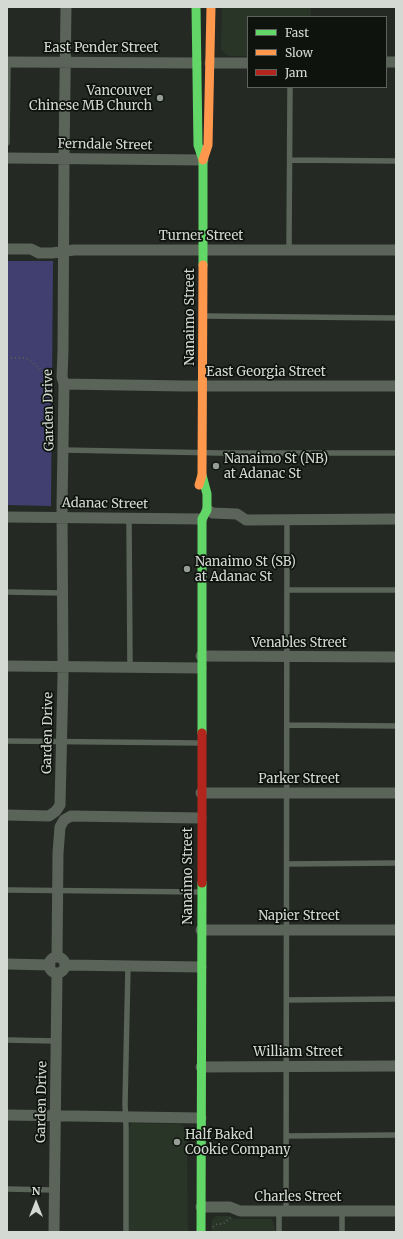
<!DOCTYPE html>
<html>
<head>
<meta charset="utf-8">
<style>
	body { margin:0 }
	#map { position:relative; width:403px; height:1239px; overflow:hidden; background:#242924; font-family:Merriweather,serif }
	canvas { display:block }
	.frame { position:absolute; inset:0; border:8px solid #d4dad3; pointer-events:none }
	.legend { position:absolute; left:247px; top:16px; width:140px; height:72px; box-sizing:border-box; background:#0f130e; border:1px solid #5e635d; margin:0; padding:5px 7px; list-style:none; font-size:12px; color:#d4dad3 }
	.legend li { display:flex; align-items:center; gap:8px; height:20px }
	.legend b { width:20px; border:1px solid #5e635d }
	.north { position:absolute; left:16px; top:1183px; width:40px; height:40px; -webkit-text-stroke:3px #0f130e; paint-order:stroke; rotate:0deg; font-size:11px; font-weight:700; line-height:16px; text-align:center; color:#d4dad3 }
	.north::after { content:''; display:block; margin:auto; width:14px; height:18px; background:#d4dad3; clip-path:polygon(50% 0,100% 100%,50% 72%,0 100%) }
</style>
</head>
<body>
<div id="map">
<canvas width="403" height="1239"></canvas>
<div class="frame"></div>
<ul class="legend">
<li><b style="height:5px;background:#63d668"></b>Fast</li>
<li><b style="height:5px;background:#ff974d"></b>Slow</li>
<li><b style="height:5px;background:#b3261e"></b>Jam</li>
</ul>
<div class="north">N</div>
</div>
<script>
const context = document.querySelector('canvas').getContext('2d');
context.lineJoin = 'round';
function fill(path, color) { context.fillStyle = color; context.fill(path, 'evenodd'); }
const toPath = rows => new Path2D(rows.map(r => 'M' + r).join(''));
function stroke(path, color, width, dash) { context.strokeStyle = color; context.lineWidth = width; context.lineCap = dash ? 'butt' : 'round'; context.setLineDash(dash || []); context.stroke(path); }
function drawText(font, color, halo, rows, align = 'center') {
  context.font = font + ' Merriweather,serif'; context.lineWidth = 3.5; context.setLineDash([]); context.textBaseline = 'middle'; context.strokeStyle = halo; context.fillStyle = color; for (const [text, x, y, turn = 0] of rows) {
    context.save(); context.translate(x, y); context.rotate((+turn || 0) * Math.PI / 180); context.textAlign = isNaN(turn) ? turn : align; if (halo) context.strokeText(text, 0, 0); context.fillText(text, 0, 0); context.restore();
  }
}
fill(toPath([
	[222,7,311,7,311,17,248,17,248,56,229,56,224,53,221,49],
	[131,1123,180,1124,186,1128,187,1131,188,1232,129,1232,129,1129],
	[216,1216,229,1216,234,1219,272,1219,276,1232,211,1232,212,1220]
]), '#283527');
fill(toPath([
	[7,261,53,261,51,506,7,505]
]), '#403f70');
stroke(toPath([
	[7,358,25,358,29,360,44,372,53,372],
	[213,1227,217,1224,223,1224,231,1217]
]), '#565f55', 2, [1, 3]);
stroke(toPath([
	[7,143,8,62],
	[290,160,396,161],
	[289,250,290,87],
	[204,316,396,318],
	[63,450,221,453,396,453],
	[129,518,130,668],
	[288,590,396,590],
	[7,592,63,593],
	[287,725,396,726],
	[7,741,201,743],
	[287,864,396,863],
	[7,890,201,892],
	[287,1000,396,999],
	[7,1040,56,1041],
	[287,1136,396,1135],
	[7,1189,54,1190],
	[286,1211,287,520],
	[126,1232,126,1127,125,1104,128,966],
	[279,1232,279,1211],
	[342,1232,342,1211]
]), '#5a6458', 5.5);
stroke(toPath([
	[7,62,196,63],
	[386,62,396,62],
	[210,63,248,63],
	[7,158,203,160],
	[7,249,31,249,39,253,52,253,74,250,396,250],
	[64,384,183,386,396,386],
	[207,510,213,513,237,514,246,520,396,519],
	[7,517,202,519],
	[201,656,396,657],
	[7,666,201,668],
	[201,793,396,793],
	[7,815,49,816,56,811,60,805,63,677,62,506,64,384,62,377,63,351,64,158,66,7],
	[201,930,396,930],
	[57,957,58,853,60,827,64,820,71,816,201,818],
	'49 965a8 8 0 1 1 16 0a8 8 0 1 1-16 0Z',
	[7,964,50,965],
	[65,965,201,967],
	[201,1067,396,1066],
	[7,1115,201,1118],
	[201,1207,230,1207,240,1211,396,1211],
	[54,1232,57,973]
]), '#5a6458', 11);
stroke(toPath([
	[196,7,198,145,203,160,203,265],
	[202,733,202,519,207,510,207,494,202,475],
	[201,1232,202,883]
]), '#63d668', 9);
stroke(toPath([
	[203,160,208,145,211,7],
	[199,485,202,475,203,265]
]), '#ff974d', 9);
stroke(toPath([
	[202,883,202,733]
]), '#b3261e', 9);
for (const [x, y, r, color] of [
	[160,98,4,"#969c96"],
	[216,466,4,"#969c96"],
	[187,569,4,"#969c96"],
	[177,1142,4,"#969c96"]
]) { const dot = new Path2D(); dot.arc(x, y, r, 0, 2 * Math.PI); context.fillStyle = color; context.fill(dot); stroke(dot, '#0f130e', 1.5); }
drawText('13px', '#d4dad3', '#0f130e', [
	["East Pender Street",101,48],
	["Ferndale Street",105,145,1],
	["Turner Street",201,236],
	["Nanaimo Street",190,317,-90],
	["East Georgia Street",266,372],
	["Garden Drive",49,410,-91],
	["Adanac Street",105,504,1],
	["Venables Street",299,643],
	["Garden Drive",48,733,-89],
	["Parker Street",299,779],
	["Nanaimo Street",188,876,-90],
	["Napier Street",299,916],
	["William Street",298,1052],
	["Garden Drive",42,1102,-89],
	["Charles Street",298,1197]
]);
drawText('13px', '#d4dad3', '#0f130e', [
	["Vancouver",152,91,"right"],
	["Chinese MB Church",152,106,"right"],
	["Nanaimo St (NB)",224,459],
	["at Adanac St",224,474],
	["Nanaimo St (SB)",195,562],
	["at Adanac St",195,577],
	["Half Baked",185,1135],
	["Cookie Company",185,1150]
], 'left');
</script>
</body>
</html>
